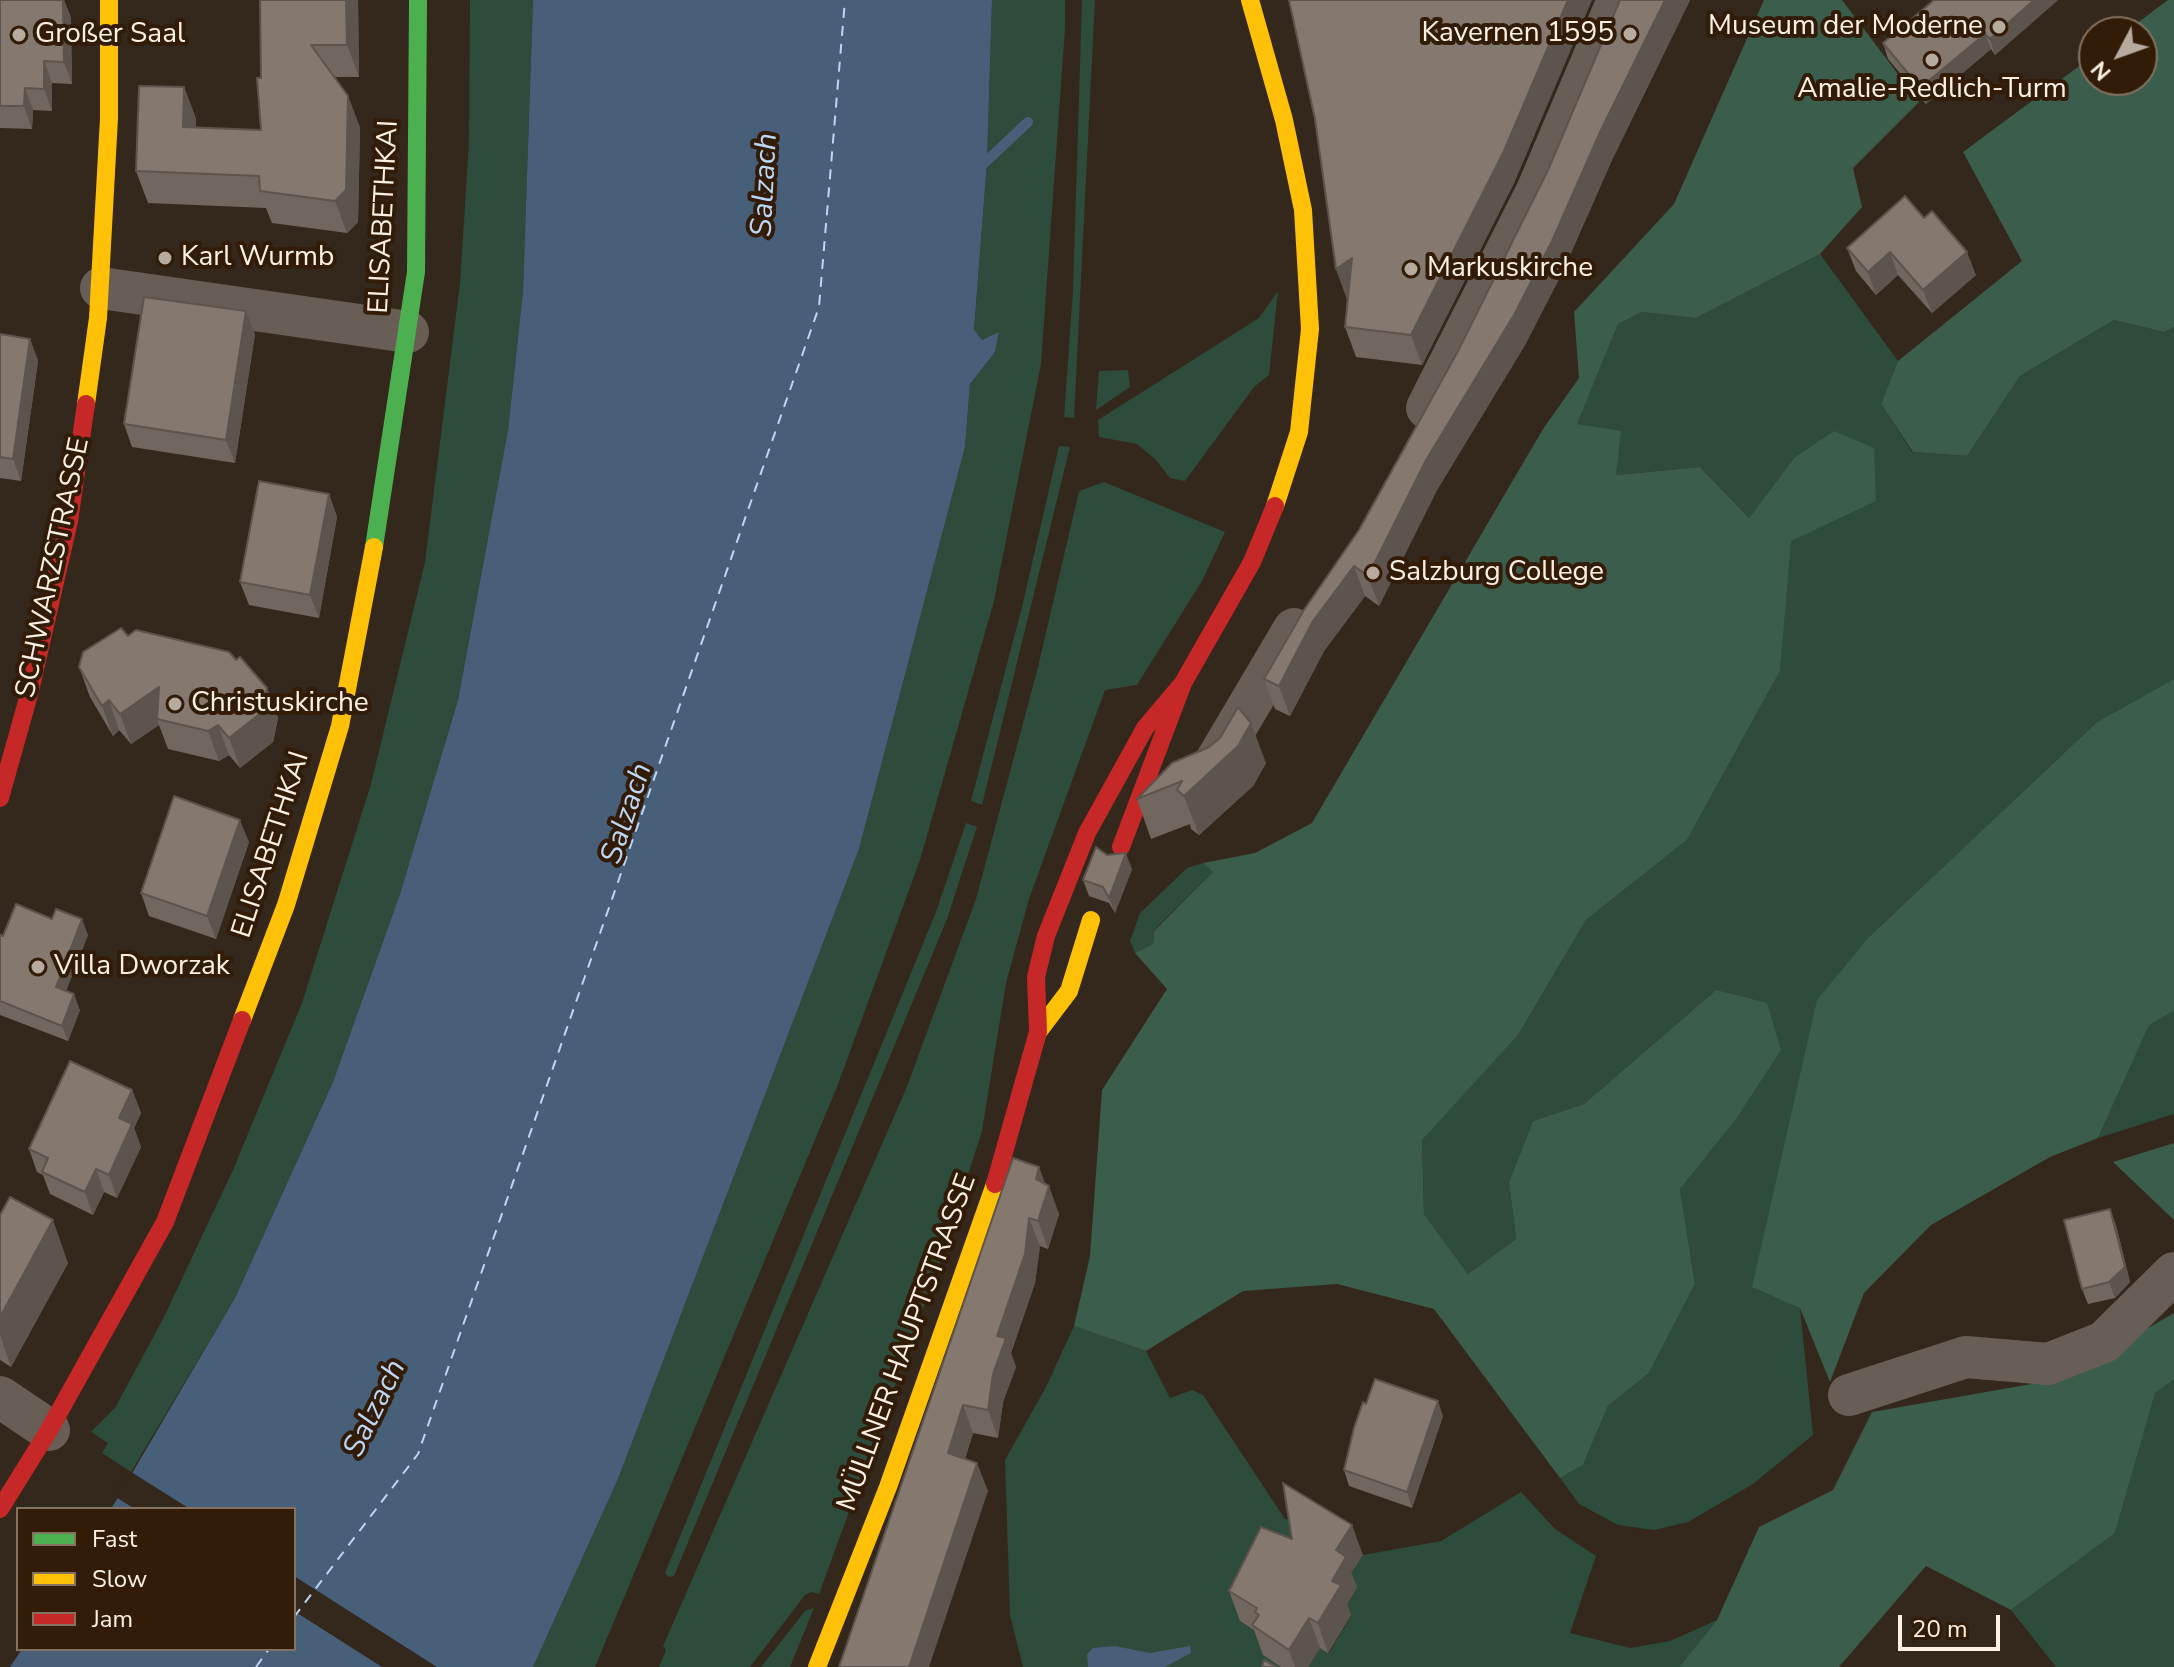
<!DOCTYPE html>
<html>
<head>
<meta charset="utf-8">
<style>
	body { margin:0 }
	#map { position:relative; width:2174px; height:1667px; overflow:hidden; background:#34271c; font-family:"Nunito Sans",sans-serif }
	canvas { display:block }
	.legend { position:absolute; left:16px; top:1507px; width:280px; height:144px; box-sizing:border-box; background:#331c07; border:2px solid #847160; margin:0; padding:10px 14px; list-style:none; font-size:24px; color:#fdf1e6 }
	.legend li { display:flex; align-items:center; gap:16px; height:40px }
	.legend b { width:40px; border:2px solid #847160 }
	.north { position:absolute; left:2078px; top:16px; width:80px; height:80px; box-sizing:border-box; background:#331c07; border:2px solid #847160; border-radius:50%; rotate:229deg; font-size:22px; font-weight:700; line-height:32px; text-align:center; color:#fdf1e6 }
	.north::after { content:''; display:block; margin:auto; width:28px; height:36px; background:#b7aa9f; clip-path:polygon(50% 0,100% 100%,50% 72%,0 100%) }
	.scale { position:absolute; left:1898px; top:1615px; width:102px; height:36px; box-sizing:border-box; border:4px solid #fdf1e6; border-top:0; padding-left:10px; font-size:24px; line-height:28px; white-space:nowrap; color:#fdf1e6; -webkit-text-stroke:6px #331c07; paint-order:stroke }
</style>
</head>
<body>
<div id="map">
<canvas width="2174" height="1667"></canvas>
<ul class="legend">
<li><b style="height:10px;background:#4caf50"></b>Fast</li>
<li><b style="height:10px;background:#ffc107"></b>Slow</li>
<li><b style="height:10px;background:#c62828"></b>Jam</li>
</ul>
<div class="north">N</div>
<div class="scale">20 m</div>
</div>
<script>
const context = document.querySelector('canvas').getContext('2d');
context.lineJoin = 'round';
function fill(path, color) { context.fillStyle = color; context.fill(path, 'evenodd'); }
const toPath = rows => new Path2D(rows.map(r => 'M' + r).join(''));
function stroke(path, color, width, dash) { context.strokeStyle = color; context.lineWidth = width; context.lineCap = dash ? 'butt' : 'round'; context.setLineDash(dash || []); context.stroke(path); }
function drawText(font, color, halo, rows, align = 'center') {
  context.font = font + ' "Nunito Sans",sans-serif'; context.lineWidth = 8; context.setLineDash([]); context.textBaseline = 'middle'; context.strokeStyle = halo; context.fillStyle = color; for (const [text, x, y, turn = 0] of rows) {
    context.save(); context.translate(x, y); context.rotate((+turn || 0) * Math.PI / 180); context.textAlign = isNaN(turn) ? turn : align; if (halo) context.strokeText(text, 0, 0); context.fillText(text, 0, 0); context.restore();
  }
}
fill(toPath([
	[470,0,533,0,523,291,508,430,458,700,400,894,333,1082,235,1298,131,1472,102,1453,108,1443,91,1432,115,1408,164,1317,233,1170,302,1003,371,784,425,562,460,283,469,143],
	[992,0,1065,0,1065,29,1041,364,994,601,920,860,837,1087,595,1667,533,1667,618,1479,859,849,965,447,970,384,995,352,999,333,982,340,974,331,987,162],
	[1082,0,1095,0,1074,418,1064,417,1073,290],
	[1820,254,1898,361,1881,404,1912,452,1967,456,2020,376,2114,320,2164,332,2174,327,2174,679,2097,722,1870,936,1800,1308,1813,1435,1753,1484,1688,1522,1654,1530,1618,1525,1579,1504,1560,1478,1583,1465,1608,1406,1649,1373,1695,1284,1680,1189,1734,1122,1716,990,1584,1104,1533,1121,1509,1182,1516,1239,1468,1274,1424,1214,1422,1139,1518,1035,1586,920,1687,840,1780,671,1794,458,1749,518,1700,467,1616,475,1576,425,1618,324,1642,312,1696,318],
	[1278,291,1269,375,1254,387,1185,481,1170,478,1156,460,1137,444,1099,437,1098,420,1259,318],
	[1128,370,1130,387,1096,410,1099,371],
	[1059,446,1070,447,982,805,971,801,1022,607],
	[1104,482,1225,532,1202,581,1137,685,1105,690,1029,899,1006,983,982,1131,940,1262,819,1594,811,1592,805,1595,750,1667,659,1667,666,1650,663,1646,906,1089,976,899,1038,667,1079,491],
	[966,823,977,827,947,919,674,1576,669,1577,665,1573,936,912],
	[1203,863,1213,872,1154,930,1153,944,1135,953,1130,941,1140,913,1187,868],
	[2174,1011,2174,1114,2098,1138,2149,1024],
	[1074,1326,1146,1351,1170,1398,1192,1390,1203,1395,1285,1519,1295,1520,1298,1538,1240,1621,1268,1638,1281,1667,1023,1667,1010,1615,1005,1460,1046,1387],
	[2174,1379,2174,1667,2056,1667,2011,1610,2115,1533,2155,1392],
	[1521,1492,1555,1529,1596,1556,1570,1633,1630,1648,1670,1641,1717,1620,1679,1667,1308,1667,1320,1648,1329,1653,1351,1616,1343,1611,1347,1580,1363,1555,1441,1541],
	[814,1608,790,1667,761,1667,805,1611]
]), '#2d4c3b');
fill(toPath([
	[1764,0,1842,0,1919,102,1853,168,1862,207,1820,254,1696,318,1642,312,1618,324,1577,424,1621,431,1616,475,1700,467,1749,518,1794,458,1834,431,1874,448,1876,501,1791,541,1780,671,1687,840,1586,920,1518,1035,1422,1140,1424,1214,1468,1274,1516,1239,1509,1182,1533,1121,1584,1104,1716,990,1767,1003,1781,1050,1734,1122,1680,1189,1695,1284,1649,1373,1608,1406,1583,1465,1560,1478,1434,1309,1337,1284,1243,1291,1146,1351,1074,1326,1090,1256,1102,1090,1167,989,1135,953,1153,944,1154,931,1213,872,1203,863,1255,853,1312,823,1543,429,1579,378,1574,312,1674,204],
	[2168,0,2174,0,2174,327,2164,332,2114,320,2020,376,1967,456,1913,452,1881,404,1898,361,2022,261,1963,152,2094,55,2094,80,2142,80,2142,32,2125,32],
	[2174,679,2174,1011,2149,1025,2098,1138,2050,1157,1931,1225,1864,1293,1830,1382,1800,1308,1752,1287,1817,1000,1870,936,2097,722],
	[2174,1143,2174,1220,2113,1162],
	[2174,1313,2174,1379,2155,1393,2115,1533,2011,1610,1926,1566,1839,1667,1679,1667,1717,1620,1759,1527,1833,1490,1872,1412,2060,1379]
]), '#3b5d4b');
fill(toPath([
	[533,0,992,0,987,162,974,330,982,340,999,332,995,352,970,384,965,447,859,849,618,1479,533,1667,10,1667,22,1649,294,1649,294,1509,111,1509,235,1298,333,1082,400,894,458,700,508,430,523,291],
	[1115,1646,1150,1653,1190,1646,1191,1653,1165,1667,1088,1667,1087,1654,1093,1648]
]), '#485f7a');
fill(toPath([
	[128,1470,190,1509,135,1509,114,1496],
	[294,1576,437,1667,382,1667,294,1611]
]), '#34271c');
stroke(toPath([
	[977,170,1028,122]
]), '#485f7a', 10);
stroke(toPath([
	[294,1617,418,1454,819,307,845,0],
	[256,1667,269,1649]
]), '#bcd6f6', 2, [10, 8]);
stroke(toPath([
	[101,288,408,332],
	[1427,408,1537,191,1618,0],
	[1216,761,1294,629],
	[1849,1395,1966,1357,2048,1364,2104,1342,2174,1273],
	[0,1397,49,1430]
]), '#685e55', 42);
stroke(toPath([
	[374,547,416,272,418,0]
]), '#4caf50', 18);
stroke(toPath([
	[1250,0,1284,120,1303,210,1310,329,1299,432,1275,506],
	[86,404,98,318,109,118,109,0],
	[242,1020,286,905,340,726,374,547],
	[1038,1032,1069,991,1091,920],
	[817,1667,888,1487,995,1184]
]), '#ffc107', 18);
stroke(toPath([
	[0,798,30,691,69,521,86,404],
	[1121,847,1183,683,1252,562,1275,506],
	[995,1184,1038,1032,1036,977,1046,936,1087,833,1145,728,1183,683],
	[0,1509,49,1430,165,1222,242,1020]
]), '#c62828', 18);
fill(toPath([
	[0,0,64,0,71,18,72,84,52,83,52,111,33,110,32,129,0,128],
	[358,0,359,77,335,77,348,96,360,128,358,222,347,233,272,223,266,208,148,203,136,171,184,87,196,119,196,128,261,130,261,78],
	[1620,0,1690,0,1612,160,1563,271,1525,345,1437,490,1379,606,1365,596,1324,651,1290,716,1275,709,1264,679,1359,530,1458,351,1548,170],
	[2058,0,1995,55,1991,49,1926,104,1888,59,1883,43],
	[1315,119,1515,181,1422,365,1356,357,1345,327,1347,299,1336,269],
	[1924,218,1976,275,1932,313,1898,275,1876,295,1856,271,1847,248],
	[0,334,30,339,38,361,21,481,0,478],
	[255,334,235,463,132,447,124,424],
	[329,494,337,517,319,618,249,605,240,582],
	[236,660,267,688,278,718,273,742,240,768,229,755,219,761,168,749,159,725,131,744,119,730,113,736,90,697,79,667],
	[1172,763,1266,763,1253,786,1199,835,1191,829,1190,824,1151,839,1137,799],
	[249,842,216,939,149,916,141,893],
	[1107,855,1132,869,1115,913,1109,903,1089,896,1083,880],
	[0,935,3,936,88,935,66,991,80,1010,68,1041,0,1015],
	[132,1090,141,1113,134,1128,141,1147,117,1198,104,1192,93,1215,50,1194,43,1175,37,1172,29,1149],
	[1013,1158,1045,1184,1059,1214,1048,1249,1040,1246,1035,1283,1011,1353,1016,1367,1003,1402,998,1438,973,1433,965,1459,988,1491,839,1667],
	[0,1215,68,1263,11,1367,0,1360],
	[2116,1225,2130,1282,2115,1298,2088,1304,2082,1289],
	[1366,1404,1443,1416,1412,1508,1349,1486,1344,1470],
	[1292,1539,1363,1555,1351,1573,1357,1587,1347,1604,1351,1615,1328,1653,1320,1648,1308,1667,1281,1667,1263,1655,1254,1630,1240,1621,1229,1591]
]), '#72675f');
fill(toPath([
	[63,0,64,0,71,18,72,84,64,62],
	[346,0,358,0,359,77,347,45],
	[1568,0,1592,0,1515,181,1422,365,1411,335],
	[1665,0,1690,0,1612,160,1563,271,1525,345,1437,490,1379,606,1368,576,1426,460,1601,130],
	[2034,0,2058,0,1995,55,1990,39],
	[1985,34,1991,49,1926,104,1920,88],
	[44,61,52,83,52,111,44,89],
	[184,87,196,119,195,159,183,127],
	[25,88,33,110,32,129,24,106],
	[348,96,360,128,358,222,347,233,335,201],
	[1890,252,1898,275,1876,295,1868,272],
	[1967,252,1976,275,1932,313,1923,290],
	[1352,258,1347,299,1336,269],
	[246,311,255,334,235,463,226,440],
	[30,339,38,361,21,481,13,459],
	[329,494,337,517,319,618,310,595],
	[1354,566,1365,596,1324,651,1290,716,1279,686,1313,621],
	[159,687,157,719,159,725,131,744,120,714],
	[267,688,278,718,273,742,240,768,229,738],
	[109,700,119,730,113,736,102,706],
	[1251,723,1266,763,1253,786,1199,835,1184,796],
	[218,725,229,755,219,761,208,731],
	[240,820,249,842,216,939,207,916],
	[1126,853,1132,869,1115,913,1109,898],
	[82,919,88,935,61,1002,56,987],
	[74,994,80,1010,68,1041,62,1026],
	[132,1090,141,1113,134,1128,141,1147,117,1198,109,1175,119,1118],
	[1039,1167,1048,1191,1049,1186,1059,1214,1048,1249,1038,1221,1036,1179],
	[96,1169,104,1192,93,1215,85,1192],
	[2110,1209,2116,1225,2130,1282,2115,1298,2109,1282],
	[1029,1218,1040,1246,1035,1283,1011,1353,1016,1367,1003,1402,998,1438,988,1410,997,1336],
	[53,1220,68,1263,11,1367,0,1335,0,1317],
	[1438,1401,1443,1416,1412,1508,1407,1492],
	[963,1405,973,1433,958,1481,948,1453],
	[977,1463,988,1491,929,1667,909,1667],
	[1352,1525,1363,1555,1351,1573,1357,1587,1347,1604,1351,1615,1328,1653,1318,1623,1332,1581,1336,1550],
	[1309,1618,1320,1648,1308,1667,1295,1667,1289,1650]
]), '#5d544d');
const building = toPath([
	[0,0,63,0,64,62,44,61,44,89,25,88,24,106,0,106,0,0],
	[260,0,346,0,347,45,311,45,348,96,346,190,335,201,260,191,259,176,136,171,139,86,184,87,183,127,261,130,257,78,261,78,260,0],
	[1289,0,1568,0,1504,151,1411,335,1345,327,1352,258,1336,269,1315,119,1289,0],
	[1620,0,1665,0,1601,130,1552,241,1514,315,1426,460,1368,576,1354,566,1313,621,1279,686,1264,679,1304,610,1359,530,1458,351,1548,170,1620,0],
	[1934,0,2034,0,1990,39,1985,34,1920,88,1883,43,1934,0],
	[1905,196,1924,218,1932,211,1967,252,1923,290,1890,252,1868,272,1847,248,1905,196],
	[144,297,246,311,226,440,124,424,144,297],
	[0,334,30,339,13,459,0,457,0,334],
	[259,481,329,494,310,595,240,582,259,481],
	[121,628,128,636,136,630,229,652,236,660,240,657,267,688,262,712,229,738,218,725,208,731,157,719,159,687,120,714,109,700,102,706,79,667,83,652,121,628],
	[1238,707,1251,723,1238,746,1184,796,1177,790,1182,781,1137,799,1172,763,1209,747,1220,738,1238,707],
	[174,796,240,820,207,916,141,893,174,796],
	[1096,847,1107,855,1126,853,1109,898,1103,887,1083,880,1096,847],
	[16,904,52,919,56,909,82,919,56,987,74,994,62,1026,0,1001,0,935,3,936,16,904],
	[70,1061,132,1090,119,1118,132,1124,109,1175,96,1169,85,1192,42,1172,48,1158,29,1149,70,1061],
	[1013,1158,1039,1167,1036,1179,1049,1186,1038,1221,1029,1218,1025,1254,997,1336,1006,1338,993,1374,988,1410,963,1405,948,1453,977,1463,909,1667,839,1667,1013,1158],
	[10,1197,53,1220,0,1317,0,1215,10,1197],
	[2110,1209,2125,1267,2109,1282,2082,1289,2064,1220,2110,1209],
	[1375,1379,1438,1401,1407,1492,1344,1470,1354,1428,1363,1402,1366,1404,1375,1379],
	[1283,1483,1352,1525,1336,1550,1346,1557,1332,1581,1341,1585,1318,1623,1309,1618,1289,1650,1252,1625,1259,1615,1255,1612,1257,1608,1229,1591,1261,1527,1292,1539,1283,1483],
	[1264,1660,1277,1667,1262,1667,1264,1660]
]);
fill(building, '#85786e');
stroke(building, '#5d544d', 2);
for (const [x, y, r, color] of [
	[1999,27,8,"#b7aa9f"],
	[1630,34,8,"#b7aa9f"],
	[19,35,8,"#b7aa9f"],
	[1932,60,8,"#b7aa9f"],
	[165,258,8,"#b7aa9f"],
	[1411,269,8,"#b7aa9f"],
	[1373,573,8,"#b7aa9f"],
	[175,704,8,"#b7aa9f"],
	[38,967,8,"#b7aa9f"]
]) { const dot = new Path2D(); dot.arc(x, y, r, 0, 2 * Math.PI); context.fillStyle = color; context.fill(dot); stroke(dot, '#331c07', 3); }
drawText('28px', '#fdf1e6', '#331c07', [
	["Museum der Moderne",1983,27,"right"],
	["Kavernen 1595",1614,34,"right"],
	["Großer Saal",35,35],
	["Amalie-Redlich-Turm",1932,90,"center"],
	["Karl Wurmb",181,258],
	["Markuskirche",1427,269],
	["Salzburg College",1389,573],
	["Christuskirche",191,704],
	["Villa Dworzak",54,967]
], 'left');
drawText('28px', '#fdf1e6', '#331c07', [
	["ELISABETHKAI",385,217,-87],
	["SCHWARZSTRASSE",54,568,-78],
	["ELISABETHKAI",272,845,-72],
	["MÜLLNER HAUPTSTRASSE",908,1343,-70]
]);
drawText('italic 30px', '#bcd6f6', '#331c07', [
	["Salzach",766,185,-87],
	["Salzach",628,814,-72],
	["Salzach",376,1409,-64]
]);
</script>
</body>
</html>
